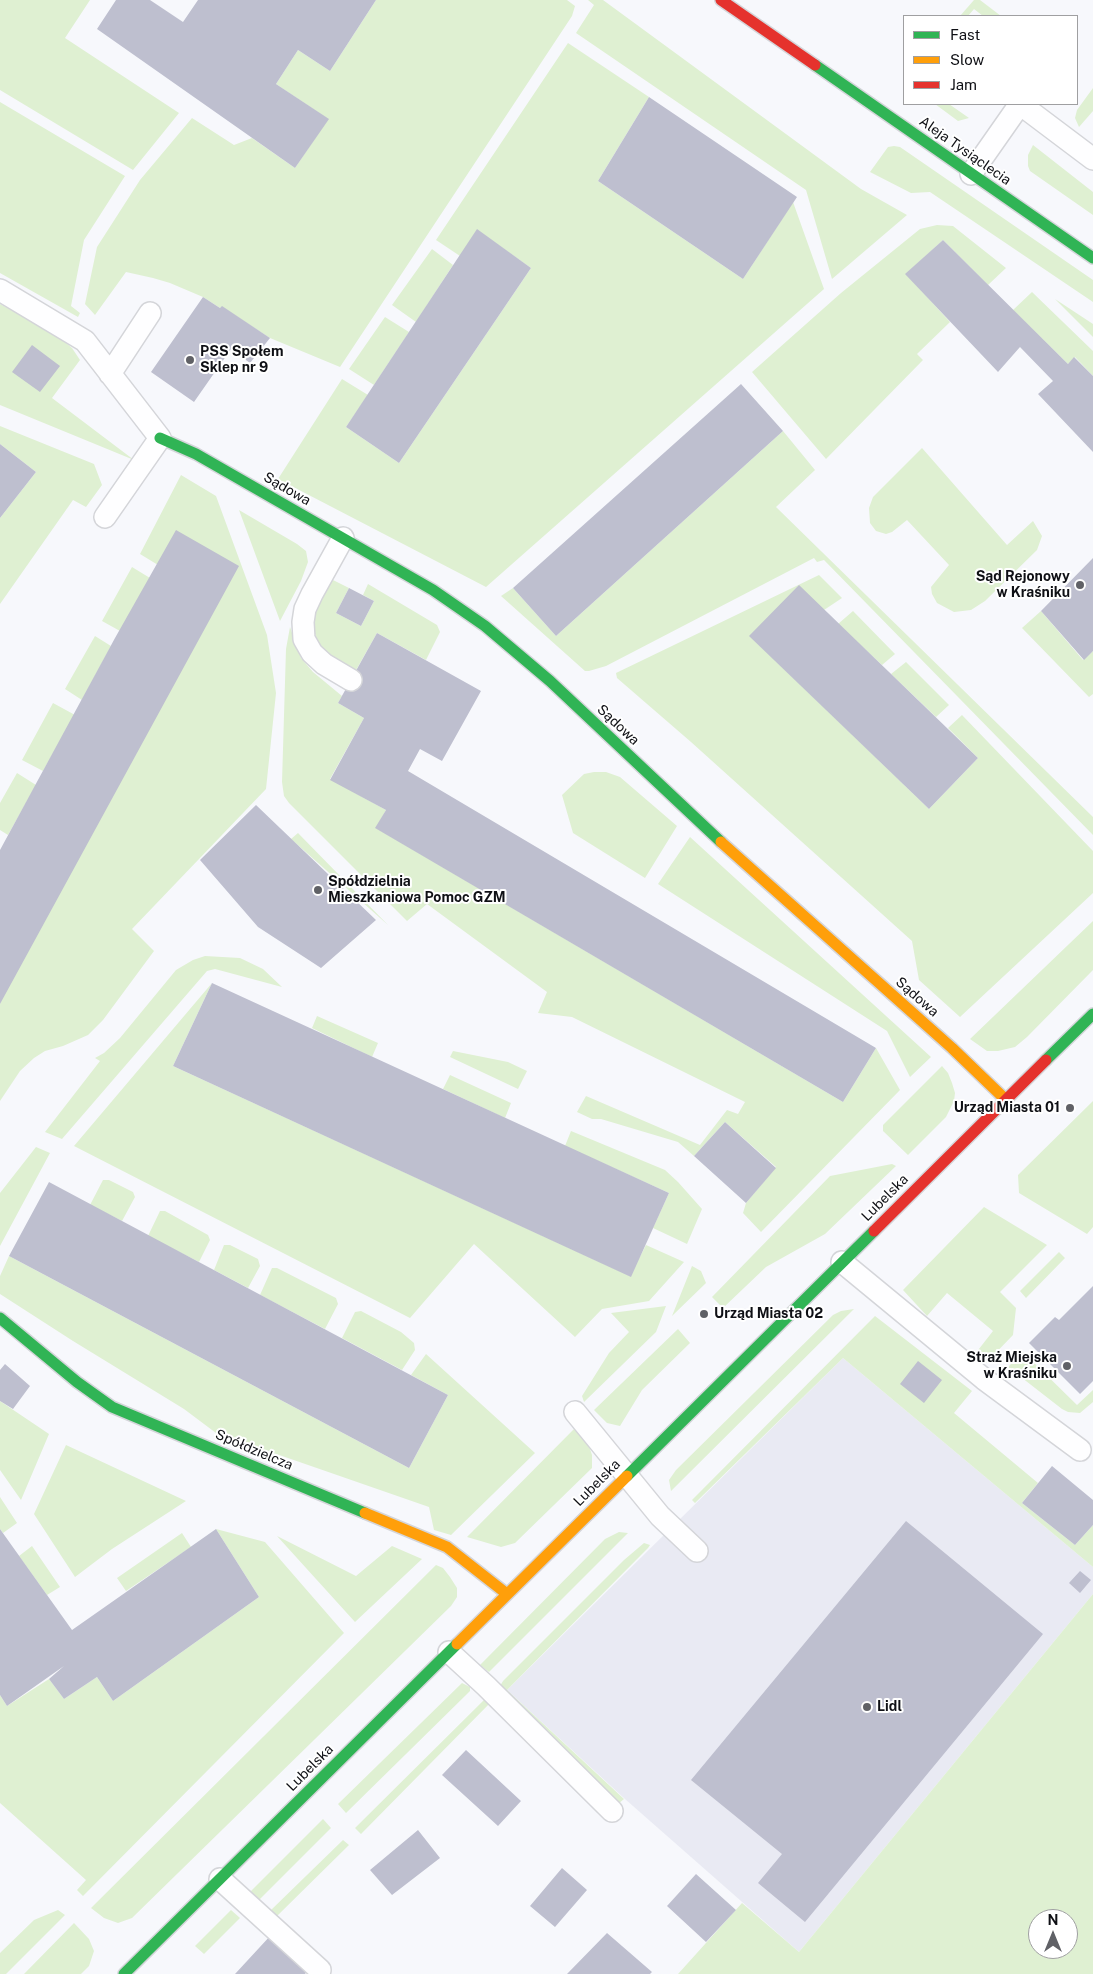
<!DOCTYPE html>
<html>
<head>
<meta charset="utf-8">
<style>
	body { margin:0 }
	#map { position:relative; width:1093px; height:1974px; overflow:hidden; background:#f7f8fc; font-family:"Public Sans",sans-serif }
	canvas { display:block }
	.legend { position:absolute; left:903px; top:15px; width:175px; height:90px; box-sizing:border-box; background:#fff; border:1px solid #9f9fa1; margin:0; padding:6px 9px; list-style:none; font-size:15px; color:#0f1015 }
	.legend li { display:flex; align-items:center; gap:10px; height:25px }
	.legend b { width:25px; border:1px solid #9f9fa1 }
	.north { position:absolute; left:1028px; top:1909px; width:50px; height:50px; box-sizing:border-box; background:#fff; border:1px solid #9f9fa1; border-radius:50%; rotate:0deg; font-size:14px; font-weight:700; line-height:20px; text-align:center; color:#0f1015 }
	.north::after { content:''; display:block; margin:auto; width:18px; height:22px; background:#606166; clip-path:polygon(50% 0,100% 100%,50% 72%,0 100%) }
</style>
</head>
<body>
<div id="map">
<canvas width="1093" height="1974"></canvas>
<ul class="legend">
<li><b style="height:6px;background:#30b455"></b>Fast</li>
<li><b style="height:6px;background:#ff9f0a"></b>Slow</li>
<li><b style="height:6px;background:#e5322d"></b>Jam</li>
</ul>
<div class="north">N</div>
</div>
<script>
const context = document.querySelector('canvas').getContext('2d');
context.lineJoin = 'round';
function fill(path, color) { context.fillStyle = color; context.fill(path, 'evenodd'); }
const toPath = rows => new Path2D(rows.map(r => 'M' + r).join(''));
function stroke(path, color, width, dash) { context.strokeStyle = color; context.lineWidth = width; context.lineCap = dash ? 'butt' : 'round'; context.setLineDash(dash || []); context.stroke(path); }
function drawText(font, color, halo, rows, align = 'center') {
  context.font = font + ' "Public Sans",sans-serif'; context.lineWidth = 4; context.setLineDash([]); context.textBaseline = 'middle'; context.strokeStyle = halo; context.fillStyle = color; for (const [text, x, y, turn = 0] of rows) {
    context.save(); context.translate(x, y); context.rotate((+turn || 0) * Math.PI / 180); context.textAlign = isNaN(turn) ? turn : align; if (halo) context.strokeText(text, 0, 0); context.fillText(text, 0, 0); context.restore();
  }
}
fill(toPath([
	[843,1358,1093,1567,1093,1594,799,1952,625,1799,507,1690]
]), '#e9eaf3');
fill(toPath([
	[0,0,90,0,65,38,179,113,133,170,0,90],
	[376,0,567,0,575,6,572,16,340,367,270,338,222,307,220,308,203,297,170,283,153,278,126,272,95,315,85,304,97,247,140,180,192,118,234,145,252,138,295,168,328,119,276,84,298,50,330,71],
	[588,0,603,0,861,189,907,215,832,279,806,190,576,33,594,5],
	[974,0,980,0,1001,16,983,16,974,9,968,16,960,16],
	[568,43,649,97,598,181,743,279,793,202,824,289,486,587,278,479,342,379,368,395,346,427,399,463,531,268,477,230,460,256,436,240],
	[1093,88,1093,111,1079,127,1075,118,1077,110],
	[0,102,125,176,84,240,71,306,80,313,78,317,0,273],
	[935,104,949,104,969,118,958,121],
	[1033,145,1093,192,1093,215,1030,171,1028,166,1028,155],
	[894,146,900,147,1093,280,1093,302,930,192,911,193,870,172,888,147],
	[937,225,953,226,1006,268,988,285,943,240,906,274,950,322,917,354,923,360,826,459,752,372,841,293,920,229],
	[432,249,453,265,416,322,392,305],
	[1032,292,1093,351,1093,376,1075,357,1068,364,1013,310],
	[1055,299,1093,324,1093,337],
	[0,304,57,335,72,348,80,360,52,398,134,460,0,405],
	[385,317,409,332,374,385,349,369],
	[0,426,94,464,102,485,86,507,73,500,0,604,0,518,36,472,0,444],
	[783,431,815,470,776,507,1093,817,1093,835,824,560,817,562,814,558,606,666,589,671,585,671,501,596,513,588,556,636],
	[922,448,1007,545,1033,521,1042,536,1037,550,985,601,971,610,954,612,937,603,932,594,931,587,949,565,907,520,892,532,886,534,876,531,870,523,869,508,873,497],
	[181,475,216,496,267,635,276,693,266,789,132,929,154,951,103,1020,88,1035,63,1046,45,1051,34,1058,20,1071,0,1101,0,1004,158,565,140,554],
	[239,510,297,544,306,551,308,562,301,581,280,621],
	[132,567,150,578,120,631,102,621],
	[819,575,842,598,824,610,750,636,929,809,978,758,948,728,962,715,1093,851,1093,893,960,1017,919,980,912,941,691,742,617,678,616,673],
	[331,579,349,588,336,613,361,626,374,601,363,595,368,584,437,625,440,632,426,660,377,633,355,672,329,656,318,642,312,625,314,610],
	[853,611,895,654,882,665,838,624],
	[1041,611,1083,660,1093,651,1093,694,1089,697,1022,628],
	[290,627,301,658,313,672,342,696,338,703,364,718,330,779,386,810,376,828,843,1102,876,1048,900,1090,761,1232,743,1213,746,1203,776,1167,725,1122,694,1156,678,1142,601,1119,592,1119,577,1112,586,1096,700,1145,727,1110,738,1114,745,1102,572,1017,538,1013,547,992,427,904,407,921,289,803,284,796,282,782,286,649],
	[95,636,111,646,82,700,65,689],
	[906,662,949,705,936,717,891,674],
	[53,703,75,715,43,771,22,760],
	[594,772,606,772,620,777,677,826,645,878,573,833,562,795,584,774],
	[17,773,36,785,8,835,0,830,0,803],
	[298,833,388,925,291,839],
	[690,837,931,1057,910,1077,887,1031,658,884],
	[1093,921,1093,970,1027,1037,1015,1047,998,1051,987,1051,970,1039],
	[205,956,240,958,263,969,282,987,215,969,207,971,62,1139,45,1132,100,1061,95,1058,104,1053,120,1038,176,970,193,960],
	[212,983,173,1066,630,1276,646,1245,684,1262,649,1301,602,1309,575,1337,474,1244,410,1318,74,1146],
	[317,1016,378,1043,372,1057,312,1028],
	[453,1051,508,1062,527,1071,518,1089,450,1057],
	[942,1066,948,1073,952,1083,955,1093,954,1101,946,1117,908,1155,883,1131,883,1125],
	[450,1075,511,1103,505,1118,443,1089],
	[1093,1101,1093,1227,1087,1234,1019,1193,1018,1175],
	[571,1131,665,1170,678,1182,702,1209,687,1244,653,1228,669,1193,565,1146],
	[36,1147,50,1153,0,1246,0,1193],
	[892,1164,896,1166,825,1234,766,1267,723,1308,712,1297,830,1176],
	[103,1180,109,1180,133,1192,135,1197,122,1221,90,1205],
	[984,1207,1047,1245,1000,1292,1016,1308,1013,1335,986,1363,975,1354,993,1331,947,1293,927,1316,903,1290],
	[160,1211,165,1211,208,1235,210,1240,199,1262,148,1236],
	[224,1245,230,1245,258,1259,260,1266,248,1288,214,1270],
	[1059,1252,1065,1258,1026,1298,1020,1291],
	[9,1256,409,1468,448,1395,411,1375,426,1354,535,1453,451,1535,434,1530,429,1507,216,1433,184,1409,73,1341,0,1294,0,1276],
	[692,1266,701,1271,706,1283,672,1316],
	[272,1268,277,1268,336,1298,338,1304,325,1329,260,1295],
	[666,1306,656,1332,584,1402,582,1396,609,1353,629,1332,611,1313],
	[854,1309,671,1491,669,1480,676,1470,833,1315,841,1311],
	[361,1311,401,1332,414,1343,415,1350,402,1370,342,1338,355,1312],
	[875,1316,972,1391,954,1413,1038,1483,1022,1503,1075,1545,1093,1525,1093,1567,843,1358,695,1503,692,1500],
	[678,1329,690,1343,642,1390,620,1426,607,1423,594,1410],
	[1023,1352,1077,1405,1093,1390,1093,1402,1080,1413,1068,1412,1062,1409,1008,1367],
	[0,1401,49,1434,21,1500,0,1470],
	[574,1429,588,1443,592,1455,592,1468,515,1543,501,1547,467,1537],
	[66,1445,186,1501,112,1549,75,1577,34,1514],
	[0,1497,17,1523,3,1533,0,1529],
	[216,1529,265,1542,344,1633,83,1896,77,1890,86,1880,0,1803,0,1695,7,1706,49,1679,64,1699,97,1677,113,1701,259,1597],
	[619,1532,628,1533,489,1672,480,1665,605,1539],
	[182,1533,191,1547,126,1591,117,1578],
	[277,1536,356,1576,392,1546,422,1559,355,1622],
	[644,1543,650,1545,648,1548,507,1690,624,1799,618,1804,500,1686,503,1681,624,1560],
	[32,1546,60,1587,47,1595,19,1556],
	[436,1565,443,1568,450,1577,457,1588,457,1597,451,1606,132,1918,118,1923,104,1918,91,1908],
	[1093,1594,1093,1974,678,1974,742,1903,799,1952],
	[1038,1919,1068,1919,1068,1949,1038,1949],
	[462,1683,470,1687,470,1691,466,1695,346,1813,338,1804],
	[486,1698,492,1701,361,1834,355,1828],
	[323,1819,331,1828,258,1901,250,1892],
	[343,1840,349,1845,276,1917,270,1911],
	[58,1910,65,1915,6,1974,0,1974,0,1953,34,1920],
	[231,1910,240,1918,204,1954,195,1946],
	[74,1923,89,1939,94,1951,89,1966,81,1974,24,1974]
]), '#dff0d2');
fill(toPath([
	[116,0,150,0,183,22,198,0,376,0,330,71,298,50,276,84,329,119,295,168,97,29],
	[649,97,797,197,743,279,598,181],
	[477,229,531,268,399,463,346,427],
	[943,240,1068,364,1074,357,1093,376,1093,452,1038,394,1053,381,1020,347,998,372,905,274],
	[203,297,220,308,222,306,270,338,250,363,231,349,194,402,151,372],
	[32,345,60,366,40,392,12,372],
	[741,384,783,431,556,636,513,588],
	[0,444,36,472,0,518],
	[176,530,239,566,0,1004,0,850,115,638],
	[1093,558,1093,651,1084,660,1041,611],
	[799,585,978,758,929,809,749,636],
	[349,588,374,601,361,626,336,613],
	[377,633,481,691,442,761,420,749,408,771,876,1048,843,1102,375,828,386,810,330,780,364,718,338,703],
	[256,805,376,920,321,968,258,927,200,860],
	[212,983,669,1193,631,1277,173,1066],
	[725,1122,776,1168,746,1203,694,1156],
	[49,1182,448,1395,409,1468,9,1256],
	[1093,1286,1093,1381,1080,1394,1029,1343,1055,1317,1059,1320],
	[918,1361,942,1380,924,1403,900,1384],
	[5,1364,30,1386,13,1409,0,1401,0,1370],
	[1052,1466,1093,1500,1093,1525,1075,1545,1022,1503],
	[906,1521,1043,1634,805,1922,758,1883,782,1854,691,1780],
	[0,1529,72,1630,216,1529,259,1597,113,1701,97,1677,64,1699,49,1679,64,1666,7,1706,0,1695],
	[1080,1571,1091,1580,1080,1593,1069,1583],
	[466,1750,521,1801,498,1826,442,1775],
	[418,1830,440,1858,392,1895,370,1870],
	[562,1868,587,1890,555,1927,530,1906],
	[696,1874,736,1910,706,1942,667,1906],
	[607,1933,652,1972,650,1974,567,1974],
	[271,1935,308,1970,305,1974,235,1974]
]), '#bebfcf');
const lane = toPath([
	[971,174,1020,104,1093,159],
	[0,290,85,341,160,438,105,517],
	[110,374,150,313],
	[343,538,312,594,305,609,303,622,304,639,312,653,324,664,351,680],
	[842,1262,984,1379,1080,1450],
	[575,1412,660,1516,697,1551],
	[449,1652,486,1686,612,1811],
	[220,1879,320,1970]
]);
const fast = toPath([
	[815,65,1093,258],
	[160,438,196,454,433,590,485,626,550,681,721,842],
	[1046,1060,1093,1014],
	[0,1318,77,1382,112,1407,365,1513],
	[627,1476,874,1231],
	[124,1974,457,1644]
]);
const slow = toPath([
	[721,842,952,1048,1006,1100],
	[365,1513,447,1547,507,1594],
	[457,1644,627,1476]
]);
const jam = toPath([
	[721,0,815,65],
	[874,1231,1046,1060]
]);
stroke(lane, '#d4d5d9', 24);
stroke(fast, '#d4d5d9', 14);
stroke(slow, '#d4d5d9', 14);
stroke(jam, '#d4d5d9', 14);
stroke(lane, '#fefeff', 21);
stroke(fast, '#30b455', 11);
stroke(slow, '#ff9f0a', 11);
stroke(jam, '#e5322d', 11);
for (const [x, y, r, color] of [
	[190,360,5,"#606166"],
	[1080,585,5,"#606166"],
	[318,890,5,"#606166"],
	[1070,1108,5,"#606166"],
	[704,1314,5,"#606166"],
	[1067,1366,5,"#606166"],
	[867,1707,5,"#606166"]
]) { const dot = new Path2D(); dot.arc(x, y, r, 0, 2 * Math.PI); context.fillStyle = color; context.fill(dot); stroke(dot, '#fff', 2); }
drawText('14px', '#0f1015', '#fff', [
	["Aleja Tysiąclecia",965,151,35],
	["Sądowa",287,489,30],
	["Sądowa",618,725,43],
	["Sądowa",917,997,41],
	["Lubelska",885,1198,-45],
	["Spółdzielcza",254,1450,23],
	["Lubelska",597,1483,-45],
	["Lubelska",310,1768,-45]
]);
drawText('bold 14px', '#0f1015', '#fff', [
	["PSS Społem",200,352],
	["Sklep nr 9",200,368],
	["Sąd Rejonowy",1070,577,"right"],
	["w Kraśniku",1070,593,"right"],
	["Spółdzielnia",328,882],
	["Mieszkaniowa Pomoc GZM",328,898],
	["Urząd Miasta 01",1060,1108,"right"],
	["Urząd Miasta 02",714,1314],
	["Straż Miejska",1057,1358,"right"],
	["w Kraśniku",1057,1374,"right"],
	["Lidl",877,1707]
], 'left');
</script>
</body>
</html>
